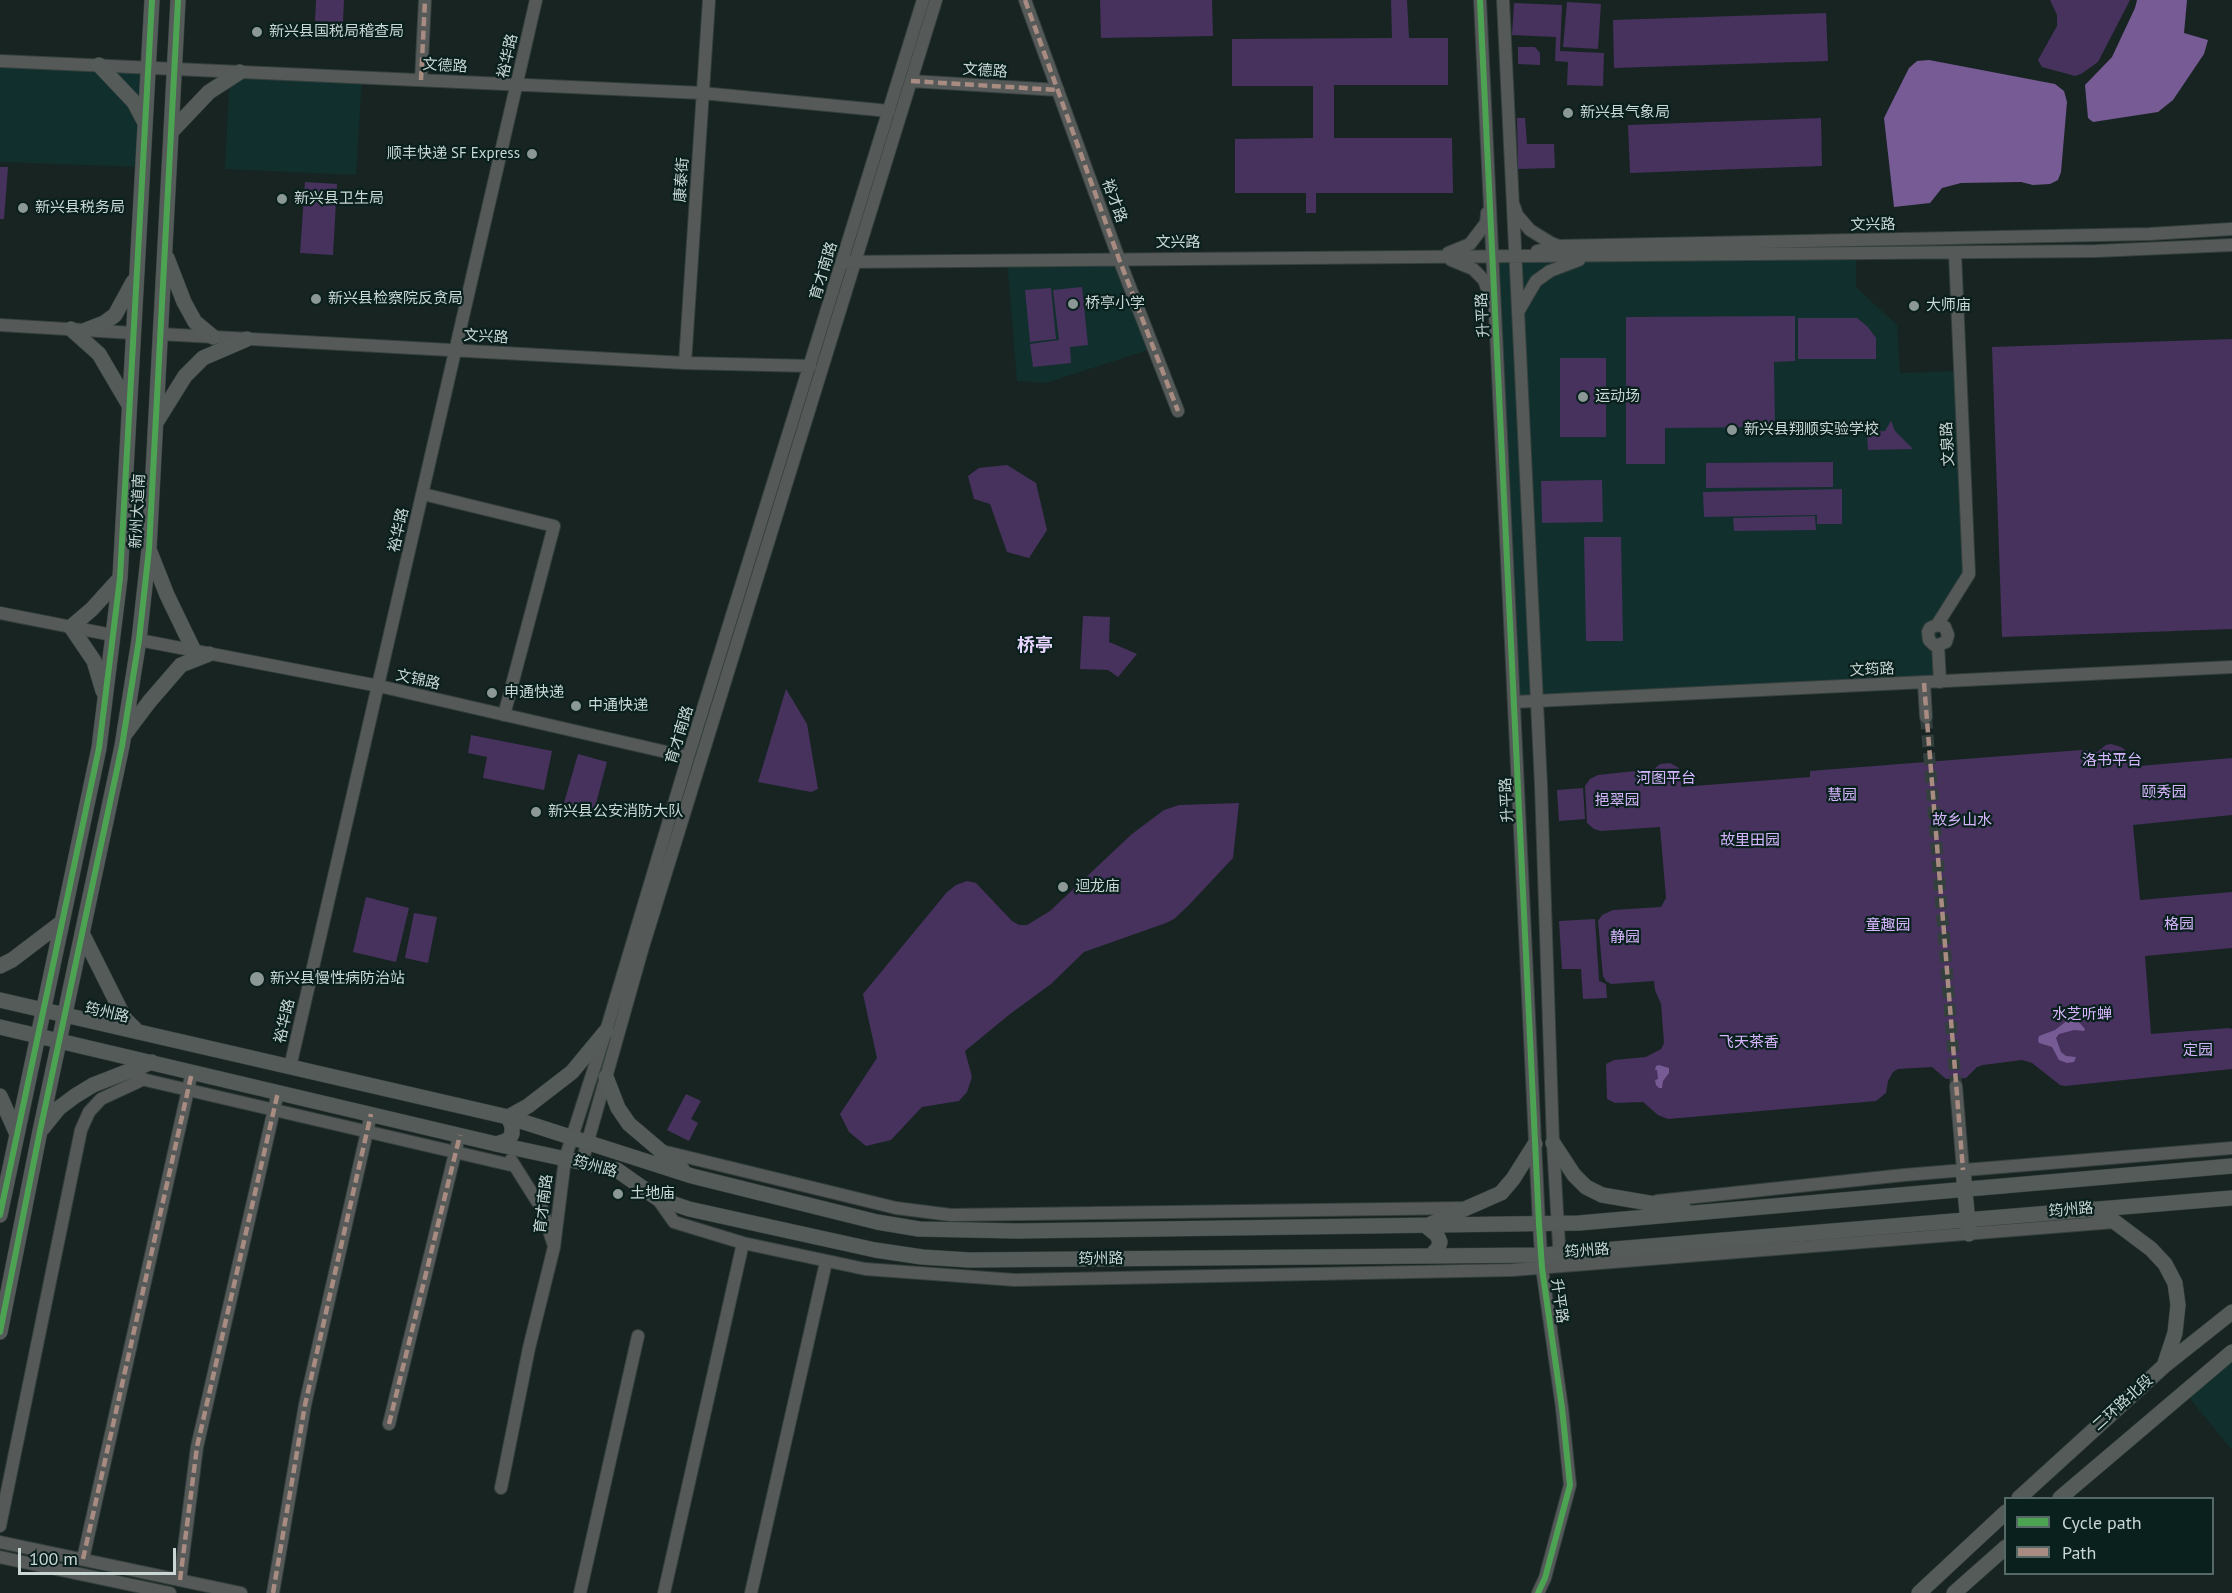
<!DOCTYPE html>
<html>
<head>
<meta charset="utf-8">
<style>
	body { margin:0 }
	#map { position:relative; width:2232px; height:1593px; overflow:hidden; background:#182422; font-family:"PT Sans",sans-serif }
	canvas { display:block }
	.legend { position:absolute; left:2004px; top:1497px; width:210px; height:78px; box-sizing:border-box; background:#09201d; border:2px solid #566967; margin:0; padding:8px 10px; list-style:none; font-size:18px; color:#cad7d5 }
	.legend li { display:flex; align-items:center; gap:12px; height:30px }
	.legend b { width:30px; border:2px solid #566967 }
	.scale { position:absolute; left:18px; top:1548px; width:158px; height:27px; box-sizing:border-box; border:3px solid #cad7d5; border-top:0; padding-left:8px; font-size:18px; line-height:21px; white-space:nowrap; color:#cad7d5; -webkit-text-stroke:4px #09201d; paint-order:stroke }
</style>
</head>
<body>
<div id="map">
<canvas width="2232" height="1593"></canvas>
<ul class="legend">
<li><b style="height:8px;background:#4ca352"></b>Cycle path</li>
<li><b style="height:8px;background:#a88b81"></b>Path</li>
</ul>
<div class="scale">100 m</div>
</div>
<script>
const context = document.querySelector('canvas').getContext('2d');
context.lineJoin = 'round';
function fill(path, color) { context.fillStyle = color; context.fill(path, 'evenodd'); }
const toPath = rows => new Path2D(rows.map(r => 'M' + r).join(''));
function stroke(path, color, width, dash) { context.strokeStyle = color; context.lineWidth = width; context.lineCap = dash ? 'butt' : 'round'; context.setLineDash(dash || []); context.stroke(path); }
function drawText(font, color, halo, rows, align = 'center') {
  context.font = font + ' "PT Sans","Noto Sans SC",sans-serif'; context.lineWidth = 4.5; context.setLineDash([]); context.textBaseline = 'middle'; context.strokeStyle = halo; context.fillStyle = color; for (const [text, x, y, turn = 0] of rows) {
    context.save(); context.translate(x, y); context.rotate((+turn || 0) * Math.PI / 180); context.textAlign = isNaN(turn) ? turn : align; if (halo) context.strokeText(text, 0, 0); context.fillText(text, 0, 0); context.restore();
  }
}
fill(toPath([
	[0,61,148,68,142,167,0,162],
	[230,71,362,77,356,175,225,169],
	[1856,253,1856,287,1897,325,1900,373,1960,371,1969,574,1937,625,1940,682,1514,702,1492,256],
	[1119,259,1154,348,1046,383,1017,381,1007,260],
	[2232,1356,2232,1450,2186,1394]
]), '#112f2c');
fill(toPath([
	[316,0,344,0,343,22,315,21],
	[1100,0,1212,0,1213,36,1101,38],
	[1391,0,1407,0,1409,38,1448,38,1448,85,1334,85,1334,138,1452,138,1453,193,1316,193,1316,213,1306,213,1306,193,1235,193,1235,139,1313,138,1313,86,1232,86,1232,39,1392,38],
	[2050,0,2130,0,2098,62,2081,74,2075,76,2042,67,2038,60,2057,26,2057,15],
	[1567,2,1601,4,1598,49,1563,47],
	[1514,3,1562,5,1560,51,1604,53,1603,86,1567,85,1568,62,1555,61,1556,37,1512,35],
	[1826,13,1828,61,1614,68,1613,20],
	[1518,47,1535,47,1540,53,1540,65,1518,64],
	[1517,118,1525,118,1527,144,1554,144,1555,168,1518,169],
	[1821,118,1822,166,1630,173,1628,125],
	[0,167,8,167,4,219,0,219],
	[305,182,337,184,333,255,300,253],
	[1082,287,1088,345,1070,347,1071,363,1033,367,1030,344,1059,340,1053,290],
	[1051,288,1056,339,1030,342,1025,290],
	[1795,316,1795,361,1774,362,1775,427,1665,428,1665,464,1626,464,1626,317],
	[1798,318,1857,318,1868,327,1876,338,1876,359,1798,359],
	[2232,339,2232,629,2002,637,1992,347],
	[1560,358,1606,358,1606,437,1560,437],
	[1891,421,1895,431,1913,449,1868,450,1867,432,1885,431],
	[1833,462,1833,487,1706,488,1706,463],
	[1007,465,1036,483,1047,530,1029,558,1007,552,990,504,974,499,968,476,979,468],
	[1602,480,1603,522,1542,523,1541,481],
	[1842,489,1842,524,1817,524,1817,515,1704,517,1703,492],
	[1815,516,1816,530,1734,531,1733,518],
	[1584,537,1621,537,1623,641,1586,641],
	[1083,616,1110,617,1109,642,1137,654,1118,677,1108,670,1080,669],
	[786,689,807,724,818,789,811,792,758,782],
	[471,735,552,751,544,790,483,778,487,757,468,753],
	[2111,744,2121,747,2125,750,2129,760,2128,767,2232,758,2232,815,2133,825,2140,900,2232,892,2232,948,2145,956,2151,1034,2229,1028,2232,1029,2232,1069,2065,1086,2060,1085,2032,1063,2022,1060,1983,1065,1977,1067,1966,1078,1946,1079,1932,1067,1898,1069,1893,1072,1888,1081,1886,1093,1876,1101,1668,1119,1658,1115,1643,1102,1615,1103,1607,1099,1606,1064,1614,1060,1646,1057,1661,1049,1664,1043,1661,1004,1655,990,1654,981,1611,984,1606,981,1603,976,1598,921,1602,915,1613,910,1661,907,1666,898,1660,827,1601,831,1594,829,1587,823,1585,786,1590,779,1598,775,1654,769,1660,764,1670,763,1679,768,1681,773,1681,787,1810,777,1810,771,2081,750,2097,752,2106,745],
	[578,754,607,762,594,811,564,803],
	[1583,788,1585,819,1559,821,1557,790],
	[1239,803,1233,858,1189,905,1174,919,1166,923,1084,952,1051,984,1010,1014,965,1051,972,1077,967,1092,959,1101,922,1107,891,1140,866,1146,849,1132,840,1114,877,1058,863,994,947,892,956,885,967,881,976,883,1012,921,1019,925,1027,925,1050,911,1132,834,1164,810,1179,805],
	[366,897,409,908,396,962,353,952],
	[414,913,437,917,428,963,405,958],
	[1595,919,1599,981,1606,984,1607,998,1583,999,1581,969,1562,969,1559,921],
	[686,1094,701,1101,691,1119,698,1123,689,1141,667,1130]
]), '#46325d');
fill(toPath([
	[2137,0,2187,0,2184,33,2208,40,2204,54,2173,100,2158,112,2093,122,2088,118,2085,85,2112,57,2135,8],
	[1929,60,2055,84,2064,91,2067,102,2061,172,2058,180,2050,184,2033,185,2021,182,1961,183,1942,188,1930,203,1894,207,1884,118,1909,68,1917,61],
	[2068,1020,2079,1022,2085,1029,2084,1031,2074,1030,2059,1034,2056,1038,2061,1052,2066,1056,2076,1057,2074,1062,2067,1063,2059,1060,2052,1047,2039,1043,2038,1040,2039,1036,2055,1030],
	[1659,1065,1669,1068,1669,1073,1663,1081,1662,1088,1659,1088,1656,1085,1655,1080,1658,1079,1657,1070,1655,1070,1656,1066]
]), '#765b95');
stroke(toPath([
	[1926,717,1956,1086]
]), '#333f3d', 12, [12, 6]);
const minor = toPath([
	[1025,0,1119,259,1178,411],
	[1480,0,1539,1224,1542,1268,1562,1408,1570,1485,1545,1578,1538,1593],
	[1503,0,1541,785,1553,1143,1560,1262],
	[0,61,702,93,889,111],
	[421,80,425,0],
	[911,81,1058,90],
	[1514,206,1517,215,1530,230,1551,243,1559,246],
	[1537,251,1559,246,2149,234,2232,229],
	[1448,253,1470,244,1486,223,1487,213],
	[1451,260,1473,269,1484,280,1490,297],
	[842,262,2096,251,2232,245],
	[1518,312,1536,281,1550,271,1579,260],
	[0,325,133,333],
	[160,334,685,363,810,366],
	[685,363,709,0],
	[423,494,554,526,504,715],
	[0,613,112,635],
	[1937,625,1945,627,1948,635,1946,642,1938,645,1934,645,1929,640,1928,632,1930,628,1937,625,1969,574,1955,253],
	[139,640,379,686,688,757],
	[1938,645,1940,682],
	[1924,683,1926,717],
	[1514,702,2232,667],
	[290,1067,536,0],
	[137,1078,515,1166],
	[1956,1086,1963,1170],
	[662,1151,896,1208,951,1215,1463,1208],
	[511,1160,542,1209,553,1243],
	[582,1162,642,950,936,0],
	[657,1198,674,1222,743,1243,865,1269,1015,1280,1512,1270,2115,1222],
	[1657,1201,1904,1175,2232,1148],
	[389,1424,457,1145],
	[501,1488,529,1348,554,1247,565,1159,606,1031,688,757,923,0],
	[0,1526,81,1130,89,1112,101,1099,144,1079],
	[0,1542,241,1593],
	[0,1557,170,1593],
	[83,1559,192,1072],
	[180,1580,197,1447,278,1092],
	[273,1593,305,1405,371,1114],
	[580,1593,638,1336],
	[664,1593,743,1243],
	[751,1593,826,1262]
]);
const major = toPath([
	[99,65,134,102,144,121],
	[171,132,209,92,240,72],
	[167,258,184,302,195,322,213,337],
	[71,329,99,354,129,405],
	[86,330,104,323,115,315,133,282],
	[157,421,185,376,203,358,247,339],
	[150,552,167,595,194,651],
	[103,691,94,661,71,627,92,609,120,578],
	[125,734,149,702,181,665,209,654],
	[82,933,125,1019,138,1032],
	[0,966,12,960,62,922],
	[0,1000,508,1117,692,1176,877,1222,919,1229,1017,1231,1579,1223,2232,1166],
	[0,1027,496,1144,617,1170,657,1198,689,1209,875,1250,922,1257,969,1260,1542,1255,2232,1198],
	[606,1077,618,1108,629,1124,682,1169],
	[0,1096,16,1132],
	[508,1117,528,1106,572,1072,606,1031],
	[42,1129,59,1108,75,1096,93,1085,152,1062],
	[1553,1143,1574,1175,1586,1187,1602,1195,1684,1209],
	[496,1144,508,1140,512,1134,512,1126,508,1117],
	[1963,1170,1969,1234],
	[2090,1208,2115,1222,2151,1249,2165,1264,2175,1283,2178,1305,2175,1333,2164,1366],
	[0,1215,99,748,120,578,152,0],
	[1431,1256,1438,1248,1440,1242,1437,1235,1426,1226,1501,1193,1513,1179,1535,1144],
	[0,1332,40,1131,122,746,139,640,149,549,178,0],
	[2019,1498,2164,1366,2232,1312],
	[2060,1498,2232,1352],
	[1919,1593,2006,1512],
	[1954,1593,2006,1547]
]);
stroke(minor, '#35403e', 14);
stroke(major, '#35403e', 16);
stroke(minor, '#555a59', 12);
stroke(major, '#545b59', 15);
stroke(toPath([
	[1025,0,1119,259,1178,411],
	[421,80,425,0],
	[911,81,1058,90],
	[1924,683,1963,1170],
	[389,1424,460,1135],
	[83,1559,192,1072],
	[180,1580,197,1447,278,1092],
	[273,1593,305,1405,371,1114]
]), '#a88b81', 4.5, [9, 4.5]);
stroke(toPath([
	[1480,0,1539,1224,1542,1268,1562,1408,1570,1485,1545,1578,1538,1593],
	[0,1215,99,748,120,578,152,0],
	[0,1332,40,1131,122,746,139,640,149,549,178,0]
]), '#4ca352', 6);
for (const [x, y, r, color] of [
	[257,32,6,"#8c9896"],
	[1568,113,6,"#8c9896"],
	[532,154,6,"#8c9896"],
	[282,199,6,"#8c9896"],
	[23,208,6,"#8c9896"],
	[316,299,6,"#8c9896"],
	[1073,304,6,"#8c9896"],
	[1914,306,6,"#8c9896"],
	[1583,397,6,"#8c9896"],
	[1732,430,6,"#8c9896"],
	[492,693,6,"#8c9896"],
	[576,706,6,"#8c9896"],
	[536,812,6,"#8c9896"],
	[1063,887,6,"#8c9896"],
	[257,979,8,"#8c9896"],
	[618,1194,6,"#8c9896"]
]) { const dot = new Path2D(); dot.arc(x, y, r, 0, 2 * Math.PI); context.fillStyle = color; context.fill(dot); stroke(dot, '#09201d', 2); }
drawText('15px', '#cad7d5', '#09201d', [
	["新兴县国税局稽查局",269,32],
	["新兴县气象局",1580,113],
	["顺丰快递 SF Express",520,154,"right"],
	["新兴县卫生局",294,199],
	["新兴县税务局",35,208],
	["新兴县检察院反贪局",328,299],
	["桥亭小学",1085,304],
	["大师庙",1926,306],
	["运动场",1595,397],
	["新兴县翔顺实验学校",1744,430],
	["申通快递",504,693],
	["中通快递",588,706],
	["新兴县公安消防大队",548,812],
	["迴龙庙",1075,887],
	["新兴县慢性病防治站",270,979],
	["土地庙",630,1194]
], 'left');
drawText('15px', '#cad7d5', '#09201d', [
	["裕华路",508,56,-77],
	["文德路",445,66,3],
	["文德路",985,71,4],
	["康泰街",682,180,-86],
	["裕才路",1114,201,70],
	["文兴路",1873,225,-1],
	["文兴路",1178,243],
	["育才南路",824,271,-73],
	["升平路",1483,315,-93],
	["文兴路",486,337,3],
	["文泉路",1948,444,-93],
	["新州大道南",138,511,-87],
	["裕华路",399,530,-77],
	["文筠路",1872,670,-3],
	["文锦路",418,680,13],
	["育才南路",680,735,-73],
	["升平路",1507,800,-93],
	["筠州路",107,1013,13],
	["裕华路",285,1021,-77],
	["筠州路",595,1167,15],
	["育才南路",544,1204,-83],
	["筠州路",2071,1210,-5],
	["筠州路",1587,1251,-5],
	["筠州路",1101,1259,-1],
	["升平路",1559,1301,82],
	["二环路北段",2123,1403,-42]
]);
drawText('15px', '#d8b6ff', '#09201d', [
	["洛书平台",2112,761],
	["河图平台",1666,779],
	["颐秀园",2164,793],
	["慧园",1842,796],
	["挹翠园",1617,801],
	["故乡山水",1962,821],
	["故里田园",1750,841],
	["格园",2179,925],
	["童趣园",1888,926],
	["静园",1625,938],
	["水芝听蝉",2082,1015],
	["飞天茶香",1749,1043],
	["定园",2198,1051]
]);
drawText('bold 18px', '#e8d5ff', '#09201d', [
	["桥亭",1035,646]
]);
</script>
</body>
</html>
